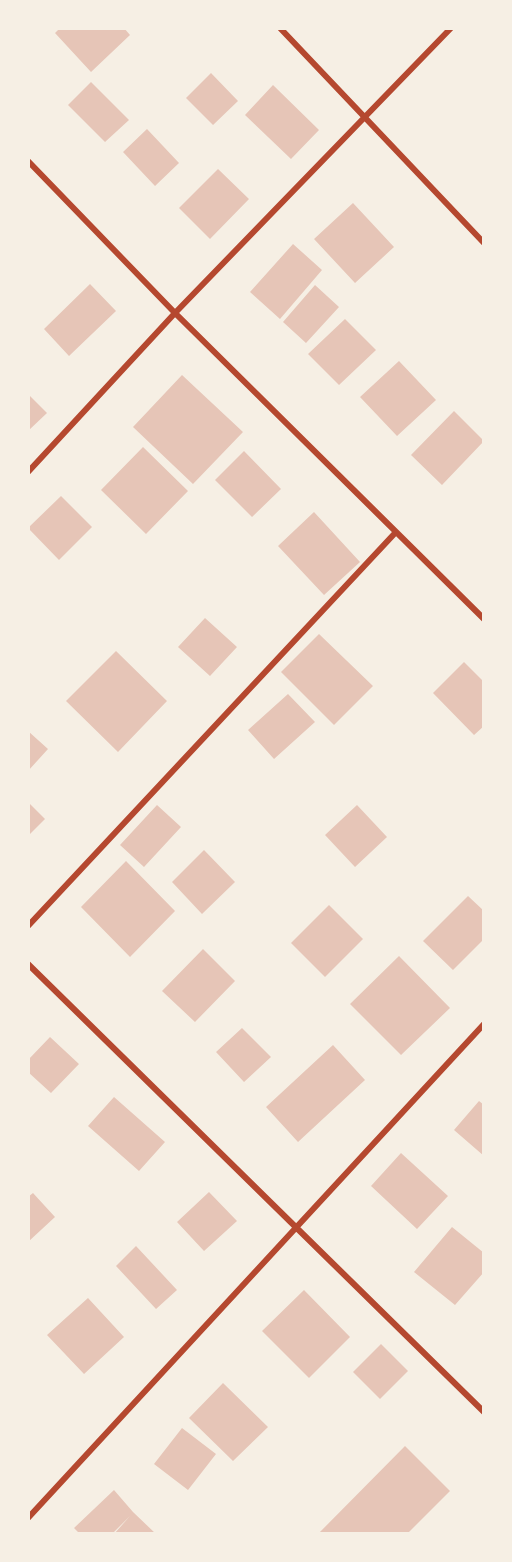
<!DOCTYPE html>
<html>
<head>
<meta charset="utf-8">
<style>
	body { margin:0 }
	#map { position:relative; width:512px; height:1562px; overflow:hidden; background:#f6efe4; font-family:"Nunito Sans",sans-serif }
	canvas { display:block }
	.frame { position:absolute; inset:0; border:30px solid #f6efe4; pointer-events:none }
</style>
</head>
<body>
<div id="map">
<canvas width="512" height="1562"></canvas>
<div class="frame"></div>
</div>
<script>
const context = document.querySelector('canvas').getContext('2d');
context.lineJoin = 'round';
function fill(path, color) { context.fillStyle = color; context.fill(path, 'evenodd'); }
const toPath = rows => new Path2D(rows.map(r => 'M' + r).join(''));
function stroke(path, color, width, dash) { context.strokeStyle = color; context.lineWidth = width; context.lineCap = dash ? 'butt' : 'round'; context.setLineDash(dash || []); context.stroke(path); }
fill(toPath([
	[60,28,124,28,130,35,91,72,55,33],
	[211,73,238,101,213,125,186,98],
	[91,82,129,120,105,142,68,105],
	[273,85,319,130,291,159,245,115],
	[147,129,179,163,155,186,123,152],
	[218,169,249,199,210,239,179,208],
	[353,203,394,247,355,283,314,239],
	[293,244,322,270,280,319,250,292],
	[90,284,116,311,69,356,44,329],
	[315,285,339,307,306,343,283,322],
	[345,319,376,350,339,385,308,354],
	[399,361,436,400,397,436,360,397],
	[182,375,243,432,193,484,133,427],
	[28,394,47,413,28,431],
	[454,411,484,441,442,485,411,455],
	[143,447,188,491,146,534,101,490],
	[244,451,281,489,252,517,215,480],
	[61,496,92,527,59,560,28,528],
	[314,512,360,562,324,595,278,546],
	[205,618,237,647,210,676,178,647],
	[319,634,373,686,334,725,281,672],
	[116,651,167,701,118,752,66,701],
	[464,662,484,682,484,726,474,735,433,693],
	[288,694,315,722,274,759,248,730],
	[28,731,48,749,28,771],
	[28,802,45,819,28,836],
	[157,805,181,827,144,867,120,845],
	[357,805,387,837,355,867,325,835],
	[204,850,235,882,202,914,172,882],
	[126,861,175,911,130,957,81,907],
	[468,896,484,911,484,939,453,970,423,941],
	[329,905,363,939,325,977,291,943],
	[203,949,235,981,195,1022,162,991],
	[399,956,450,1008,401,1055,350,1004],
	[242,1028,271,1057,244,1082,216,1052],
	[50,1037,79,1064,51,1093,28,1072,28,1060],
	[333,1045,365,1080,298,1142,266,1107],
	[114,1097,165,1142,139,1171,88,1126],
	[479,1101,484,1105,484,1156,454,1130],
	[401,1153,448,1196,417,1229,371,1186],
	[209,1192,237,1221,204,1251,177,1222],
	[33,1193,55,1217,28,1242,28,1197],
	[452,1227,484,1253,484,1272,455,1305,414,1272],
	[136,1246,177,1290,156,1309,116,1266],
	[304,1290,350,1337,309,1378,262,1331],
	[88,1298,124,1337,84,1374,47,1335],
	[381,1344,408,1371,380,1399,353,1372],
	[223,1383,268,1427,233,1461,189,1418],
	[182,1428,216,1454,188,1490,154,1464],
	[405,1446,450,1491,407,1534,318,1534],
	[114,1490,133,1512,156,1534,114,1534,130,1516,112,1534,80,1534,74,1528]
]), '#e6c5b7');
stroke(toPath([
	[280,28,484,243],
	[28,161,175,313,484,619],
	[28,472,175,313,451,28],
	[28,926,396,532],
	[28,964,484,1412],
	[28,1518,484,1024]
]), '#b5482f', 6);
</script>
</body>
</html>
